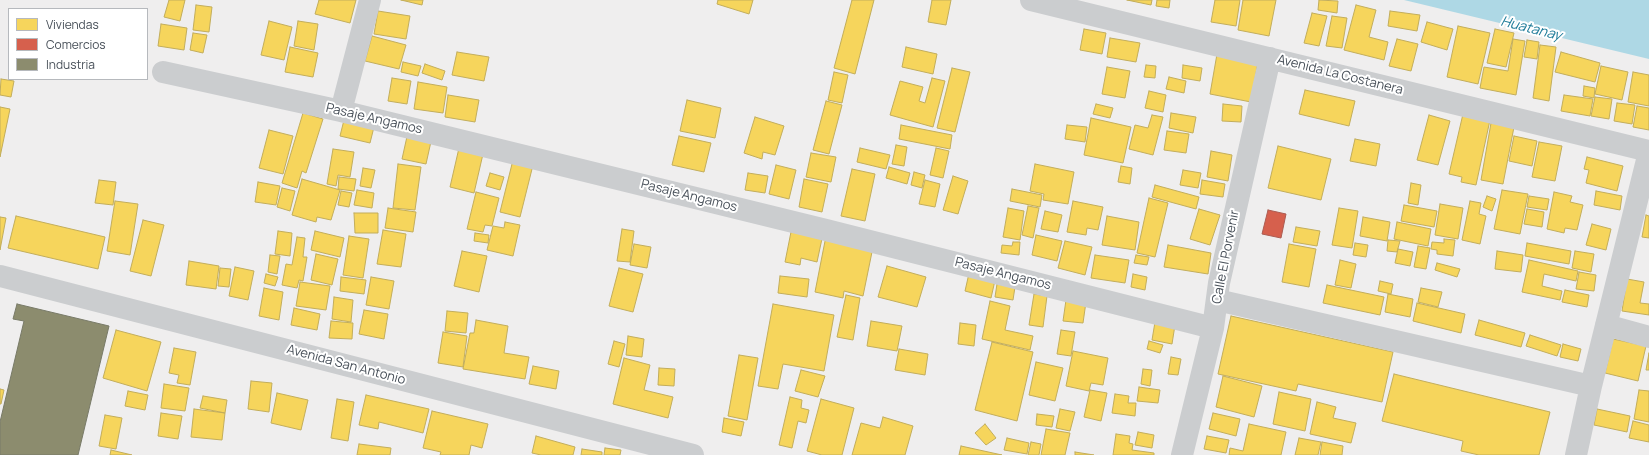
<!DOCTYPE html>
<html>
<head>
<meta charset="utf-8">
<style>
	body { margin:0 }
	#map { position:relative; width:1649px; height:455px; overflow:hidden; background:#efeeee; font-family:Manrope,sans-serif }
	canvas { display:block }
	.legend { position:absolute; left:8px; top:8px; width:140px; height:72px; box-sizing:border-box; background:#fff; border:1px solid #b6b9bd; margin:0; padding:5px 7px; list-style:none; font-size:12px; color:#485059 }
	.legend li { display:flex; align-items:center; gap:8px; height:20px }
	.legend b { width:20px; border:1px solid #b6b9bd }
</style>
</head>
<body>
<div id="map">
<canvas width="1649" height="455"></canvas>
<ul class="legend">
<li><b style="height:11px;background:#f6d55c"></b>Viviendas</li>
<li><b style="height:11px;background:#d6604d"></b>Comercios</li>
<li><b style="height:11px;background:#8c8c6e"></b>Industria</li>
</ul>
</div>
<script>
const context = document.querySelector('canvas').getContext('2d');
context.lineJoin = 'round';
function fill(path, color) { context.fillStyle = color; context.fill(path, 'evenodd'); }
const toPath = rows => new Path2D(rows.map(r => 'M' + r).join(''));
function stroke(path, color, width, dash) { context.strokeStyle = color; context.lineWidth = width; context.lineCap = dash ? 'butt' : 'round'; context.setLineDash(dash || []); context.stroke(path); }
function drawText(font, color, halo, rows, align = 'center') {
  context.font = font + ' Manrope,sans-serif'; context.lineWidth = 4; context.setLineDash([]); context.textBaseline = 'middle'; context.strokeStyle = halo; context.fillStyle = color; for (const [text, x, y, turn = 0] of rows) {
    context.save(); context.translate(x, y); context.rotate((+turn || 0) * Math.PI / 180); context.textAlign = isNaN(turn) ? turn : align; if (halo) context.strokeText(text, 0, 0); context.fillText(text, 0, 0); context.restore();
  }
}
fill(toPath([
	[1404,0,1649,0,1649,59]
]), '#aed8e5');
const homes = toPath([
	[169,0,185,0,180,21,164,17,169,0],
	[319,0,356,0,350,23,315,14,319,0],
	[401,0,423,0,422,5,401,0],
	[718,0,753,0,749,14,717,4,718,0],
	[852,0,874,0,855,74,834,68,852,0],
	[932,0,951,0,946,25,928,22,932,0],
	[1127,0,1152,0,1151,5,1127,0],
	[1157,0,1170,0,1169,8,1156,6,1157,0],
	[1215,0,1240,0,1236,26,1211,22,1215,0],
	[1243,0,1276,0,1269,36,1238,30,1243,0],
	[1319,0,1338,1,1337,13,1318,10,1319,0],
	[196,5,212,7,209,32,193,30,196,5],
	[1356,5,1376,10,1369,37,1388,42,1384,60,1344,50,1356,5],
	[378,11,410,16,406,39,374,34,378,11],
	[1390,11,1420,15,1417,31,1388,26,1390,11],
	[1312,13,1327,16,1319,46,1304,43,1312,13],
	[1332,16,1347,18,1342,48,1326,46,1332,16],
	[269,21,292,27,284,60,261,55,269,21],
	[298,21,318,24,314,50,294,46,298,21],
	[1427,22,1453,29,1447,50,1421,42,1427,22],
	[161,24,187,28,184,50,158,46,161,24],
	[1458,26,1490,33,1478,84,1447,77,1458,26],
	[1084,29,1106,33,1102,54,1080,50,1084,29],
	[1495,29,1514,33,1506,67,1487,63,1495,29],
	[193,33,207,35,203,53,190,50,193,33],
	[372,36,406,45,399,69,365,61,372,36],
	[1110,38,1140,43,1136,62,1107,57,1110,38],
	[1397,39,1418,44,1411,71,1389,66,1397,39],
	[1513,39,1525,41,1516,95,1480,88,1484,67,1508,71,1513,39],
	[1527,40,1539,42,1537,59,1524,57,1527,40],
	[1540,45,1556,47,1549,101,1533,98,1540,45],
	[290,47,318,53,313,77,285,72,290,47],
	[906,47,937,54,933,74,902,67,906,47],
	[457,52,489,57,484,81,452,75,457,52],
	[1561,52,1600,63,1595,82,1555,72,1561,52],
	[1217,54,1258,62,1251,102,1210,94,1217,54],
	[403,62,421,66,418,76,401,72,403,62],
	[425,64,445,71,442,80,422,73,425,64],
	[1146,65,1156,66,1155,78,1144,77,1146,65],
	[1183,65,1202,68,1200,81,1182,78,1183,65],
	[1601,66,1628,72,1622,100,1595,94,1601,66],
	[1107,67,1130,71,1125,98,1102,94,1107,67],
	[952,68,970,72,955,132,937,128,952,68],
	[834,72,848,75,842,103,828,100,834,72],
	[1633,72,1649,75,1649,106,1628,102,1633,72],
	[1169,77,1186,81,1184,93,1166,89,1169,77],
	[392,78,411,81,407,104,388,101,392,78],
	[932,78,945,81,933,127,890,115,900,81,923,87,919,101,925,103,932,78],
	[1,79,14,81,11,97,0,95,1,79],
	[418,82,447,87,443,113,414,109,418,82],
	[1584,86,1595,88,1594,98,1583,96,1584,86],
	[1305,90,1355,101,1349,126,1299,114,1305,90],
	[1149,91,1166,95,1163,112,1145,108,1149,91],
	[448,95,479,100,475,122,445,117,448,95],
	[1564,95,1593,99,1590,116,1561,111,1564,95],
	[1595,97,1612,99,1609,119,1591,116,1595,97],
	[687,100,721,108,715,138,680,131,687,100],
	[826,101,842,105,829,154,813,150,826,101],
	[1617,103,1635,105,1632,124,1614,121,1617,103],
	[1096,104,1113,108,1110,118,1093,114,1096,104],
	[1223,104,1242,106,1241,122,1222,121,1223,104],
	[1637,106,1649,108,1649,130,1633,127,1637,106],
	[0,107,10,109,0,157,0,107],
	[303,113,323,119,306,173,302,171,297,188,282,183,303,113],
	[1171,113,1196,117,1193,133,1169,128,1171,113],
	[1463,114,1490,120,1476,185,1461,182,1462,177,1449,174,1463,114],
	[1152,115,1163,117,1153,155,1129,149,1135,125,1148,128,1152,115],
	[1429,115,1450,121,1438,165,1417,160,1429,115],
	[755,117,784,126,775,155,763,152,762,159,744,153,755,117],
	[1091,118,1131,127,1123,163,1084,155,1091,118],
	[344,120,374,127,370,143,340,136,344,120],
	[1491,123,1514,127,1503,184,1481,180,1491,123],
	[901,125,952,135,950,149,899,139,901,125],
	[1067,125,1087,127,1085,142,1065,139,1067,125],
	[269,130,293,136,283,174,259,168,269,130],
	[1167,131,1189,134,1186,153,1164,150,1167,131],
	[408,132,432,137,426,164,402,159,408,132],
	[679,136,711,143,704,172,672,165,679,136],
	[1514,136,1537,141,1532,166,1509,161,1514,136],
	[1355,139,1380,144,1376,166,1350,161,1355,139],
	[1539,142,1562,146,1555,181,1532,177,1539,142],
	[896,145,907,147,904,166,892,164,896,145],
	[1278,146,1331,159,1321,200,1268,188,1278,146],
	[459,148,483,154,474,193,450,187,459,148],
	[860,148,890,155,886,169,857,162,860,148],
	[936,148,949,151,943,178,930,175,936,148],
	[333,149,354,152,350,177,338,175,336,186,327,184,333,149],
	[1211,151,1232,155,1228,181,1207,177,1211,151],
	[811,153,836,157,831,182,806,177,811,153],
	[514,156,534,161,520,217,500,212,514,156],
	[1587,157,1623,166,1617,191,1586,183,1589,170,1584,169,1587,157],
	[398,164,421,167,415,210,393,208,398,164],
	[1035,164,1074,172,1068,204,1043,200,1044,194,1030,191,1035,164],
	[776,165,796,170,789,199,769,194,776,165],
	[1121,166,1132,168,1130,184,1118,182,1121,166],
	[889,167,910,173,907,184,886,178,889,167],
	[363,168,375,170,371,188,360,186,363,168],
	[852,169,875,174,865,221,841,216,852,169],
	[1183,170,1201,173,1198,188,1180,185,1183,170],
	[914,172,925,175,922,188,911,185,914,172],
	[490,173,504,177,500,190,486,186,490,173],
	[748,173,768,176,765,193,745,190,748,173],
	[953,176,968,181,958,214,943,210,953,176],
	[339,177,356,179,354,191,338,189,339,177],
	[302,179,340,190,331,220,317,217,316,222,292,215,302,179],
	[804,179,828,184,822,212,799,207,804,179],
	[99,180,116,182,113,205,95,203,99,180],
	[925,180,940,184,935,207,919,204,925,180],
	[1202,180,1225,184,1223,197,1200,194,1202,180],
	[258,182,280,186,276,205,255,202,258,182],
	[1411,183,1421,185,1418,205,1408,203,1411,183],
	[1155,185,1199,197,1196,209,1152,197,1155,185],
	[282,188,295,191,290,211,277,207,282,188],
	[1012,189,1042,195,1040,207,1010,201,1012,189],
	[357,190,374,193,372,208,354,205,357,190],
	[1502,190,1528,194,1520,234,1494,229,1502,190],
	[341,191,352,193,349,207,338,205,341,191],
	[1596,191,1622,196,1620,210,1594,205,1596,191],
	[476,192,499,198,492,226,485,225,483,232,467,229,476,192],
	[1554,192,1572,196,1570,202,1583,205,1577,230,1565,228,1564,233,1547,229,1554,192],
	[1487,196,1496,199,1492,211,1483,207,1487,196],
	[1529,196,1549,199,1547,210,1527,207,1529,196],
	[1149,198,1168,203,1155,257,1137,253,1149,198],
	[115,201,138,204,130,255,107,251,115,201],
	[1073,201,1103,207,1098,230,1087,228,1086,235,1067,232,1073,201],
	[1470,201,1481,203,1479,214,1486,216,1480,244,1462,240,1470,201],
	[1440,204,1463,208,1458,239,1435,235,1440,204],
	[1404,205,1437,211,1434,227,1401,221,1404,205],
	[1028,206,1039,208,1033,238,1022,235,1028,206],
	[388,208,416,212,413,232,385,228,388,208],
	[1008,208,1024,211,1020,240,1003,237,1008,208],
	[1339,208,1358,211,1352,248,1332,245,1339,208],
	[1199,209,1220,215,1210,245,1190,239,1199,209],
	[1527,209,1544,212,1542,227,1524,224,1527,209],
	[1045,211,1062,215,1058,232,1041,229,1045,211],
	[354,213,378,213,378,233,355,233,354,213],
	[1646,215,1649,216,1649,238,1642,237,1646,215],
	[16,216,105,237,98,269,8,248,16,216],
	[1107,216,1139,222,1135,250,1102,245,1107,216],
	[0,217,6,218,0,250,0,217],
	[1363,217,1390,222,1387,241,1360,236,1363,217],
	[143,220,164,225,151,276,130,271,143,220],
	[505,222,520,225,513,256,487,250,493,226,504,228,505,222],
	[1397,222,1431,229,1428,246,1394,239,1397,222],
	[1592,224,1611,229,1606,250,1586,245,1592,224],
	[792,227,823,234,817,262,801,258,800,265,785,262,792,227],
	[1296,227,1320,231,1317,246,1293,242,1296,227],
	[622,229,634,231,630,262,617,261,622,229],
	[383,230,406,234,401,267,377,264,383,230],
	[278,231,292,233,290,256,275,254,278,231],
	[315,231,344,238,340,257,311,250,315,231],
	[827,231,872,252,863,296,844,291,843,298,815,292,827,231],
	[475,233,489,235,488,243,474,241,475,233],
	[1036,235,1062,241,1057,261,1032,255,1036,235],
	[349,236,369,239,363,278,343,275,349,236],
	[297,237,305,238,303,257,307,257,303,281,299,280,297,288,282,285,286,264,292,265,297,237],
	[1444,239,1455,240,1453,256,1437,254,1437,250,1431,249,1432,242,1444,243,1444,239],
	[1388,240,1400,241,1397,252,1387,251,1388,240],
	[1065,241,1092,247,1085,275,1058,268,1065,241],
	[1013,242,1020,242,1019,255,1001,253,1002,245,1012,246,1013,242],
	[1355,243,1368,245,1366,257,1353,255,1355,243],
	[1527,243,1571,251,1569,264,1525,256,1527,243],
	[634,244,651,247,647,268,630,265,634,244],
	[1289,244,1316,249,1309,287,1282,282,1289,244],
	[1168,245,1211,253,1208,274,1164,267,1168,245],
	[1418,246,1430,248,1426,269,1414,267,1418,246],
	[1398,249,1413,252,1410,266,1395,263,1398,249],
	[462,251,487,256,479,292,454,286,462,251],
	[1497,251,1523,255,1521,272,1495,269,1497,251],
	[1575,251,1594,254,1591,272,1572,268,1575,251],
	[316,254,338,259,332,285,311,280,316,254],
	[270,255,280,256,277,274,268,272,270,255],
	[1095,255,1129,260,1125,283,1091,278,1095,255],
	[1136,255,1149,257,1147,265,1134,263,1136,255],
	[1340,260,1356,264,1351,288,1335,285,1340,260],
	[1529,260,1578,271,1576,281,1544,274,1542,286,1562,291,1560,300,1522,292,1529,260],
	[189,261,219,266,216,289,186,285,189,261],
	[1437,263,1460,269,1457,277,1435,270,1437,263],
	[887,266,926,277,917,307,878,297,887,266],
	[235,267,254,271,248,300,229,296,235,267],
	[220,268,231,269,229,287,218,286,220,268],
	[619,268,643,274,633,312,609,306,619,268],
	[970,269,996,276,991,298,965,291,970,269],
	[1579,272,1596,275,1594,291,1576,289,1579,272],
	[266,274,278,277,275,286,264,283,266,274],
	[1133,274,1147,277,1145,290,1131,287,1133,274],
	[780,276,809,279,807,297,778,293,780,276],
	[341,277,366,280,364,294,340,291,341,277],
	[371,277,394,281,389,309,366,305,371,277],
	[1627,279,1644,282,1640,303,1649,304,1649,315,1622,311,1627,279],
	[1380,281,1393,284,1391,294,1378,291,1380,281],
	[300,282,330,286,326,310,296,306,300,282],
	[997,284,1015,287,1013,300,995,297,997,284],
	[1327,285,1384,297,1380,315,1323,303,1327,285],
	[264,288,283,292,279,320,259,316,264,288],
	[1421,288,1442,292,1438,307,1418,302,1421,288],
	[1565,290,1589,295,1587,307,1562,302,1565,290],
	[1034,294,1047,296,1043,327,1029,325,1034,294],
	[1388,294,1413,299,1410,317,1385,312,1388,294],
	[846,295,860,298,853,340,837,337,846,295],
	[334,297,353,300,351,322,332,319,334,297],
	[1066,300,1086,302,1083,323,1063,321,1066,300],
	[990,301,1010,306,1005,330,1033,336,1030,350,982,339,990,301],
	[1417,303,1465,314,1461,333,1413,321,1417,303],
	[773,304,834,315,824,371,783,364,778,389,758,386,773,304],
	[294,308,320,314,317,330,291,325,294,308],
	[364,310,388,314,384,339,359,334,364,310],
	[447,311,468,313,466,333,445,331,447,311],
	[1231,316,1393,352,1382,402,1298,384,1296,391,1218,374,1231,316],
	[476,320,508,326,504,353,529,357,525,379,463,369,470,333,474,333,476,320],
	[1479,320,1525,333,1521,347,1475,335,1479,320],
	[331,321,353,323,352,339,329,338,331,321],
	[871,321,902,326,897,351,867,346,871,321],
	[1155,322,1175,325,1172,344,1152,340,1155,322],
	[960,323,976,325,974,346,958,344,960,323],
	[116,330,161,342,147,391,103,378,116,330],
	[1061,330,1075,332,1071,356,1057,354,1061,330],
	[443,332,467,336,463,367,438,363,443,332],
	[1530,335,1561,345,1557,356,1526,346,1530,335],
	[628,336,644,339,642,357,626,355,628,336],
	[1613,339,1646,346,1638,381,1605,373,1613,339],
	[614,341,625,344,619,367,608,364,614,341],
	[1149,341,1163,345,1160,353,1147,349,1149,341],
	[992,342,1033,352,1017,421,975,410,992,342],
	[1563,344,1581,349,1578,361,1560,357,1563,344],
	[174,348,196,352,190,385,177,383,179,375,169,373,174,348],
	[899,349,928,354,925,375,895,370,899,349],
	[1073,351,1108,358,1103,385,1091,383,1089,391,1066,386,1073,351],
	[1649,353,1649,370,1646,370,1649,353],
	[739,355,758,358,747,420,728,416,739,355],
	[1171,357,1181,359,1178,375,1168,374,1171,357],
	[624,358,650,365,644,390,673,397,668,418,613,404,624,358],
	[1036,362,1063,368,1055,401,1029,395,1036,362],
	[533,366,559,371,556,389,529,384,533,366],
	[659,368,675,369,674,386,658,385,659,368],
	[1143,369,1152,370,1150,386,1141,384,1143,369],
	[801,370,825,376,818,397,795,391,801,370],
	[1394,374,1550,412,1539,455,1479,455,1461,451,1463,441,1382,421,1394,374],
	[1223,376,1262,386,1254,417,1216,407,1223,376],
	[251,381,272,383,269,412,248,409,251,381],
	[164,384,189,388,185,411,161,408,164,384],
	[1139,387,1160,390,1158,403,1137,401,1139,387],
	[0,389,4,390,1,404,0,404,0,389],
	[1090,390,1107,393,1101,421,1084,417,1090,390],
	[1639,390,1649,391,1649,422,1634,419,1639,390],
	[128,391,148,395,145,410,125,406,128,391],
	[1279,392,1311,399,1305,431,1273,424,1279,392],
	[277,393,308,400,301,430,271,423,277,393],
	[1115,394,1129,396,1128,403,1136,403,1135,416,1112,413,1115,394],
	[366,395,429,409,423,433,379,422,378,429,359,425,366,395],
	[203,396,227,400,225,413,200,408,203,396],
	[790,397,802,400,801,408,809,410,806,423,798,421,792,448,779,445,790,397],
	[337,399,354,402,348,441,331,438,337,399],
	[821,399,854,408,842,455,822,455,807,451,821,399],
	[1317,402,1336,407,1333,418,1356,423,1351,443,1310,434,1317,402],
	[194,409,225,413,222,440,191,437,194,409],
	[1060,409,1075,412,1070,431,1056,428,1060,409],
	[1597,409,1630,416,1627,432,1594,425,1597,409],
	[432,411,488,424,482,448,471,445,469,455,440,455,441,452,423,448,432,411],
	[161,413,182,416,178,439,158,436,161,413],
	[1213,413,1240,419,1236,436,1209,429,1213,413],
	[1037,414,1054,416,1052,427,1036,425,1037,414],
	[105,415,122,418,116,449,99,446,105,415],
	[883,417,913,426,905,455,852,455,861,423,880,428,883,417],
	[724,418,744,422,741,436,722,432,724,418],
	[1633,421,1649,425,1649,442,1629,438,1633,421],
	[985,424,996,438,986,445,975,433,985,424],
	[1249,424,1286,432,1281,455,1229,455,1230,448,1243,451,1249,424],
	[1046,429,1070,433,1065,455,1041,455,1046,429],
	[1138,432,1154,435,1152,448,1135,445,1138,432],
	[1116,434,1130,436,1129,443,1133,444,1132,450,1154,453,1154,455,1113,455,1116,434],
	[536,436,575,447,573,455,541,455,532,453,536,436],
	[1207,436,1229,440,1226,453,1204,449,1207,436],
	[1007,438,1029,443,1027,454,1004,450,1007,438],
	[1299,438,1321,442,1318,455,1295,455,1299,438],
	[1031,442,1041,444,1039,455,1028,455,1031,442],
	[1322,442,1343,446,1342,455,1320,455,1322,442],
	[359,444,391,448,390,455,357,455,359,444],
	[961,446,1002,455,959,455,961,446],
	[605,448,621,450,620,455,604,455,605,448],
	[582,449,602,452,602,455,581,455,582,449],
	[111,450,132,455,110,455,111,450],
	[1075,452,1094,455,1075,455,1075,452]
]);
fill(homes, '#f6d55c');
stroke(homes, '#c2ad5b', 1);
const shops = toPath([
	[1268,210,1286,214,1281,238,1262,234,1268,210]
]);
fill(shops, '#d6604d');
stroke(shops, '#ab5b51', 1);
const industry = toPath([
	[17,304,109,326,78,455,0,455,0,422,24,321,13,319,17,304]
]);
fill(industry, '#8c8c6e');
stroke(industry, '#787a68', 1);
stroke(toPath([
	[1031,0,1649,151],
	[163,72,341,111,826,230,1213,328],
	[341,111,370,0],
	[0,276,693,455],
	[1217,300,1591,386],
	[1606,325,1649,337],
	[1182,455,1213,328,1219,283,1270,58],
	[1576,455,1591,386,1649,152]
]), '#cbcdcf', 22);
drawText('13px', '#485059', '#fff', [
	["Avenida La Costanera",1340,75,14],
	["Pasaje Angamos",374,119,13],
	["Pasaje Angamos",689,196,14],
	["Calle El Porvenir",1226,257,-79],
	["Pasaje Angamos",1003,274,14],
	["Avenida San Antonio",346,365,15]
]);
drawText('italic 14px', '#1c7a98', '#fff', [
	["Huatanay",1531,29,14]
]);
</script>
</body>
</html>
